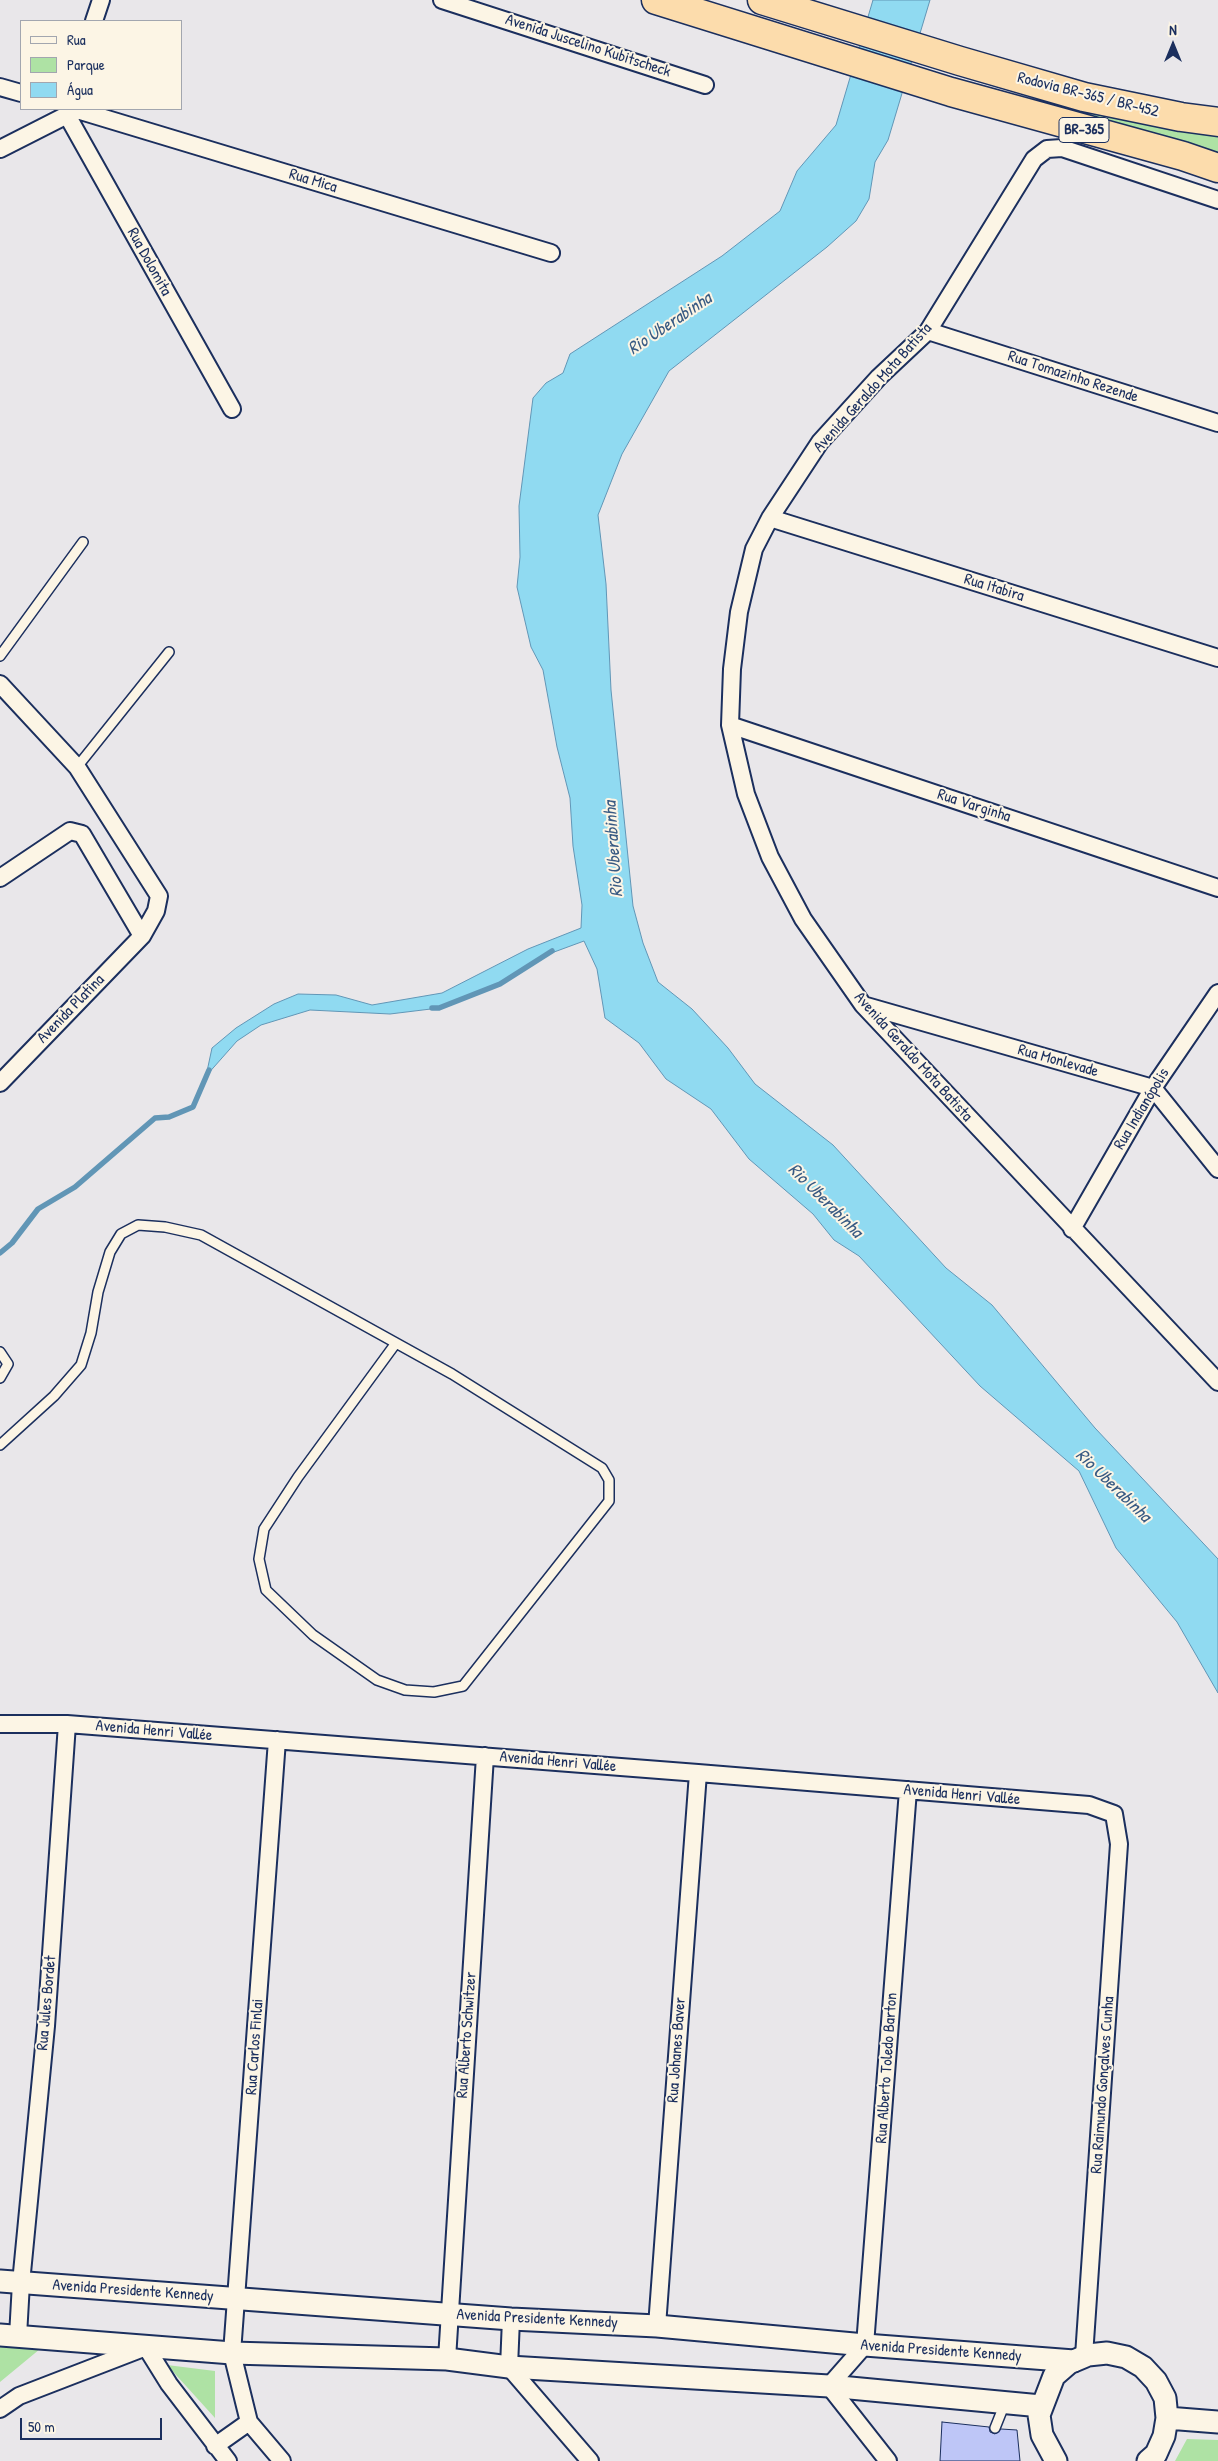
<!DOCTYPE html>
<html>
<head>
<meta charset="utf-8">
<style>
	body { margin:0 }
	#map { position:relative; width:1218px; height:2461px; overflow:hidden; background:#e9e7ea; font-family:"Patrick Hand",sans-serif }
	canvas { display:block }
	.legend { position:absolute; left:20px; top:20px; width:162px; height:90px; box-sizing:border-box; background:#fcf5e5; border:1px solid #a2a6af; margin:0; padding:6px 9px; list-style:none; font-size:15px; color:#1b2f5e }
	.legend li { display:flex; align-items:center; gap:10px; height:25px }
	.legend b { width:25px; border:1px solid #a2a6af }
	.north { position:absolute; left:1148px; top:20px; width:50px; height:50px; -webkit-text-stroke:4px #fcf5e5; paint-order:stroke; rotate:0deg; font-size:14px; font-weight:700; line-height:20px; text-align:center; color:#1b2f5e }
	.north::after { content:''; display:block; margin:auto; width:18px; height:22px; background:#1b2f5e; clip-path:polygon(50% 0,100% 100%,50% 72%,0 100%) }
	.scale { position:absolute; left:20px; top:2418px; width:142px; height:22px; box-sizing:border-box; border:2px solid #1b2f5e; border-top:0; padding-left:6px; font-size:15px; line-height:18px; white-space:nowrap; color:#1b2f5e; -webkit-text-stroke:4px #fcf5e5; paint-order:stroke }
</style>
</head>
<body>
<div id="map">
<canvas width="1218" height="2461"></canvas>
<ul class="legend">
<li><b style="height:6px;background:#fcf5e5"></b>Rua</li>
<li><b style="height:14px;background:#aee2a4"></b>Parque</li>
<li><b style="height:14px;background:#90daf1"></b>Água</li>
</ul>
<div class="north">N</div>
<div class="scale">50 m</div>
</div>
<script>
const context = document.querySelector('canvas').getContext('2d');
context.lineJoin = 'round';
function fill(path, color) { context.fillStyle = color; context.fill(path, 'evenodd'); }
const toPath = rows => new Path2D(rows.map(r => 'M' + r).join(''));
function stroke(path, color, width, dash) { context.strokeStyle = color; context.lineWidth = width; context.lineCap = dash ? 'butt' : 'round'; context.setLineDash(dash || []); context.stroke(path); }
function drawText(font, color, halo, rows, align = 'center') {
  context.font = font + ' "Patrick Hand",sans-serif'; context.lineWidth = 4; context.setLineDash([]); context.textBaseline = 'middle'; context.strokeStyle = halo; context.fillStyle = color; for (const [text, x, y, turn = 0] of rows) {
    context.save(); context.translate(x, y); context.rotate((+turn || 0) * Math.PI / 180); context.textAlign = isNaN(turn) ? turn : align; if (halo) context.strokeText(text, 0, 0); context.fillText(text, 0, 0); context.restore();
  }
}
fill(toPath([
	[1084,97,1218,122,1218,168,1073,127],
	[0,2346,40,2349,0,2382],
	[167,2365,215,2371,215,2418],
	[1187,2439,1218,2440,1218,2461,1175,2461]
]), '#aee2a4');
const water = toPath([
	[873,0,930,0,888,140,875,162,869,199,856,221,827,247,669,371,622,454,598,515,606,584,611,690,633,906,643,943,658,982,692,1009,728,1048,755,1084,833,1145,946,1268,992,1305,1095,1428,1218,1559,1218,1693,1177,1622,1116,1548,1079,1471,980,1386,859,1256,834,1240,813,1214,749,1159,711,1109,666,1079,639,1043,605,1018,597,969,584,941,546,955,500,984,439,1008,390,1014,310,1010,261,1025,237,1041,206,1076,212,1048,236,1028,274,1004,298,994,336,995,372,1005,442,993,528,949,581,928,582,905,573,846,570,798,557,747,543,670,531,647,517,587,520,557,519,506,533,398,546,383,563,373,570,354,722,256,780,211,797,171,836,125,873,0]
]);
fill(water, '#90daf1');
stroke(water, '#6196b6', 1);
stroke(toPath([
	[432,1008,439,1008,500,984,552,951],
	[0,1253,12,1243,38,1209,75,1187,155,1118,169,1117,193,1107,209,1070]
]), '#6196b6', 5.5);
const building = toPath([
	[942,2422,989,2427,990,2432,995,2434,1001,2429,1017,2430,1020,2461,940,2461,942,2422]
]);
fill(building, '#bec6f7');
stroke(building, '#1b2f5e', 1);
const service = toPath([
	[0,656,83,542],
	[77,767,169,652],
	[0,1352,8,1364,0,1378],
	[0,1445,54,1396,81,1365,91,1333,98,1292,110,1252,121,1234,138,1225,165,1227,201,1235,452,1374,602,1468,609,1480,609,1501,463,1686,434,1692,405,1690,377,1680,313,1635,266,1590,259,1559,264,1529,298,1477,396,1343],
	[995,2428,1005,2403]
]);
const minor = toPath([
	[442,0,705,85],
	[94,21,101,0],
	[0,87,21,93],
	[74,109,551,253],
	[67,115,232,409],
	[0,149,67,115,69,109],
	[1218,200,1062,148,1047,149,1034,159,928,331,879,377,820,442,770,518,754,549,739,612,732,669,730,725,746,794,770,857,803,919,863,1005,1218,1382],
	[928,331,1218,423],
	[770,518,1218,658],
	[0,684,77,767,159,896,156,911,142,936,0,1083],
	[730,725,1218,888],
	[0,878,70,831,82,834,142,936],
	[863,1005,1153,1088,1218,1169],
	[1072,1229,1153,1088,1218,993],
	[0,1724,67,1724,698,1773,1089,1805,1114,1814,1119,1844,1084,2356],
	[277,1740,232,2353,249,2422,282,2461],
	[511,2319,509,2367,590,2461],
	[657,2326,698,1773],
	[18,2336,21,2283,46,2026,67,1724],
	[447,2359,485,1756],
	[0,2409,19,2396,146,2347,169,2384,228,2461],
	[215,2446,249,2422],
	[888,2461,829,2386,865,2345,908,1790]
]);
const tertiary = toPath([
	[0,2281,511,2319,657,2326,865,2345,1074,2361],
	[0,2335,232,2353,447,2359,509,2367,829,2386,1041,2406],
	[1167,2418,1218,2422],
	[1056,2461,1042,2435,1039,2415,1054,2376,1069,2363,1088,2355,1107,2353,1126,2357,1143,2367,1156,2381,1165,2398,1167,2418,1164,2436,1156,2454,1148,2461]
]);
const trunk = toPath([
	[656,0,951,92,1183,156,1218,168],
	[762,0,960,61,1084,97,1181,117,1218,122]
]);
stroke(service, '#1b2f5e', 12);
stroke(minor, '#1b2f5e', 20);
stroke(tertiary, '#1b2f5e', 25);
stroke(trunk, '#1b2f5e', 31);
stroke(service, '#fcf5e5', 9);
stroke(minor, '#fcf5e5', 16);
stroke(tertiary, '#fcf5e5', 21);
stroke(trunk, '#fcdcac', 28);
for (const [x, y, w] of [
	[1084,130,50]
]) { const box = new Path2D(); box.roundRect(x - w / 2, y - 12.5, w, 25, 4); context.fillStyle = '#fcf5e5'; context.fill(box); stroke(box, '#1b2f5e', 1); }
drawText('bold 15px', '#1b2f5e', null, [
	["BR-365",1084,130]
]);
drawText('16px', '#1b2f5e', '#fcf5e5', [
	["Avenida Juscelino Kubitscheck",588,46,18],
	["Rodovia BR-365 / BR-452",1088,95,14],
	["Rua Mica",313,181,17],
	["Rua Dolomita",149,262,61],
	["Rua Tomazinho Rezende",1073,377,18],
	["Avenida Geraldo Mota Batista",873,388,-48],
	["Rua Itabira",994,588,17],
	["Rua Varginha",974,806,18],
	["Avenida Platina",71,1009,-46],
	["Avenida Geraldo Mota Batista",913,1057,48],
	["Rua Monlevade",1058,1061,16],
	["Rua Indianópolis",1142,1109,-59],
	["Avenida Henri Vallée",154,1731,5],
	["Avenida Henri Vallée",558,1762,5],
	["Avenida Henri Vallée",962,1795,5],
	["Rua Jules Bordet",47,2003,-85],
	["Rua Alberto Schwitzer",467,2035,-86],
	["Rua Carlos Finlai",255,2047,-86],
	["Rua Johanes Baver",677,2050,-86],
	["Rua Alberto Toledo Barton",887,2068,-86],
	["Rua Raimundo Gonçalves Cunha",1103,2085,-86],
	["Avenida Presidente Kennedy",133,2291,4],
	["Avenida Presidente Kennedy",537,2319,3],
	["Avenida Presidente Kennedy",941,2351,4]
]);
drawText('italic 18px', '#385a83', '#fcf5e5', [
	["Rio Uberabinha",670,324,-34],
	["Rio Uberabinha",614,849,-94],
	["Rio Uberabinha",825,1201,45],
	["Rio Uberabinha",1113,1486,44]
]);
</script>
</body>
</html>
